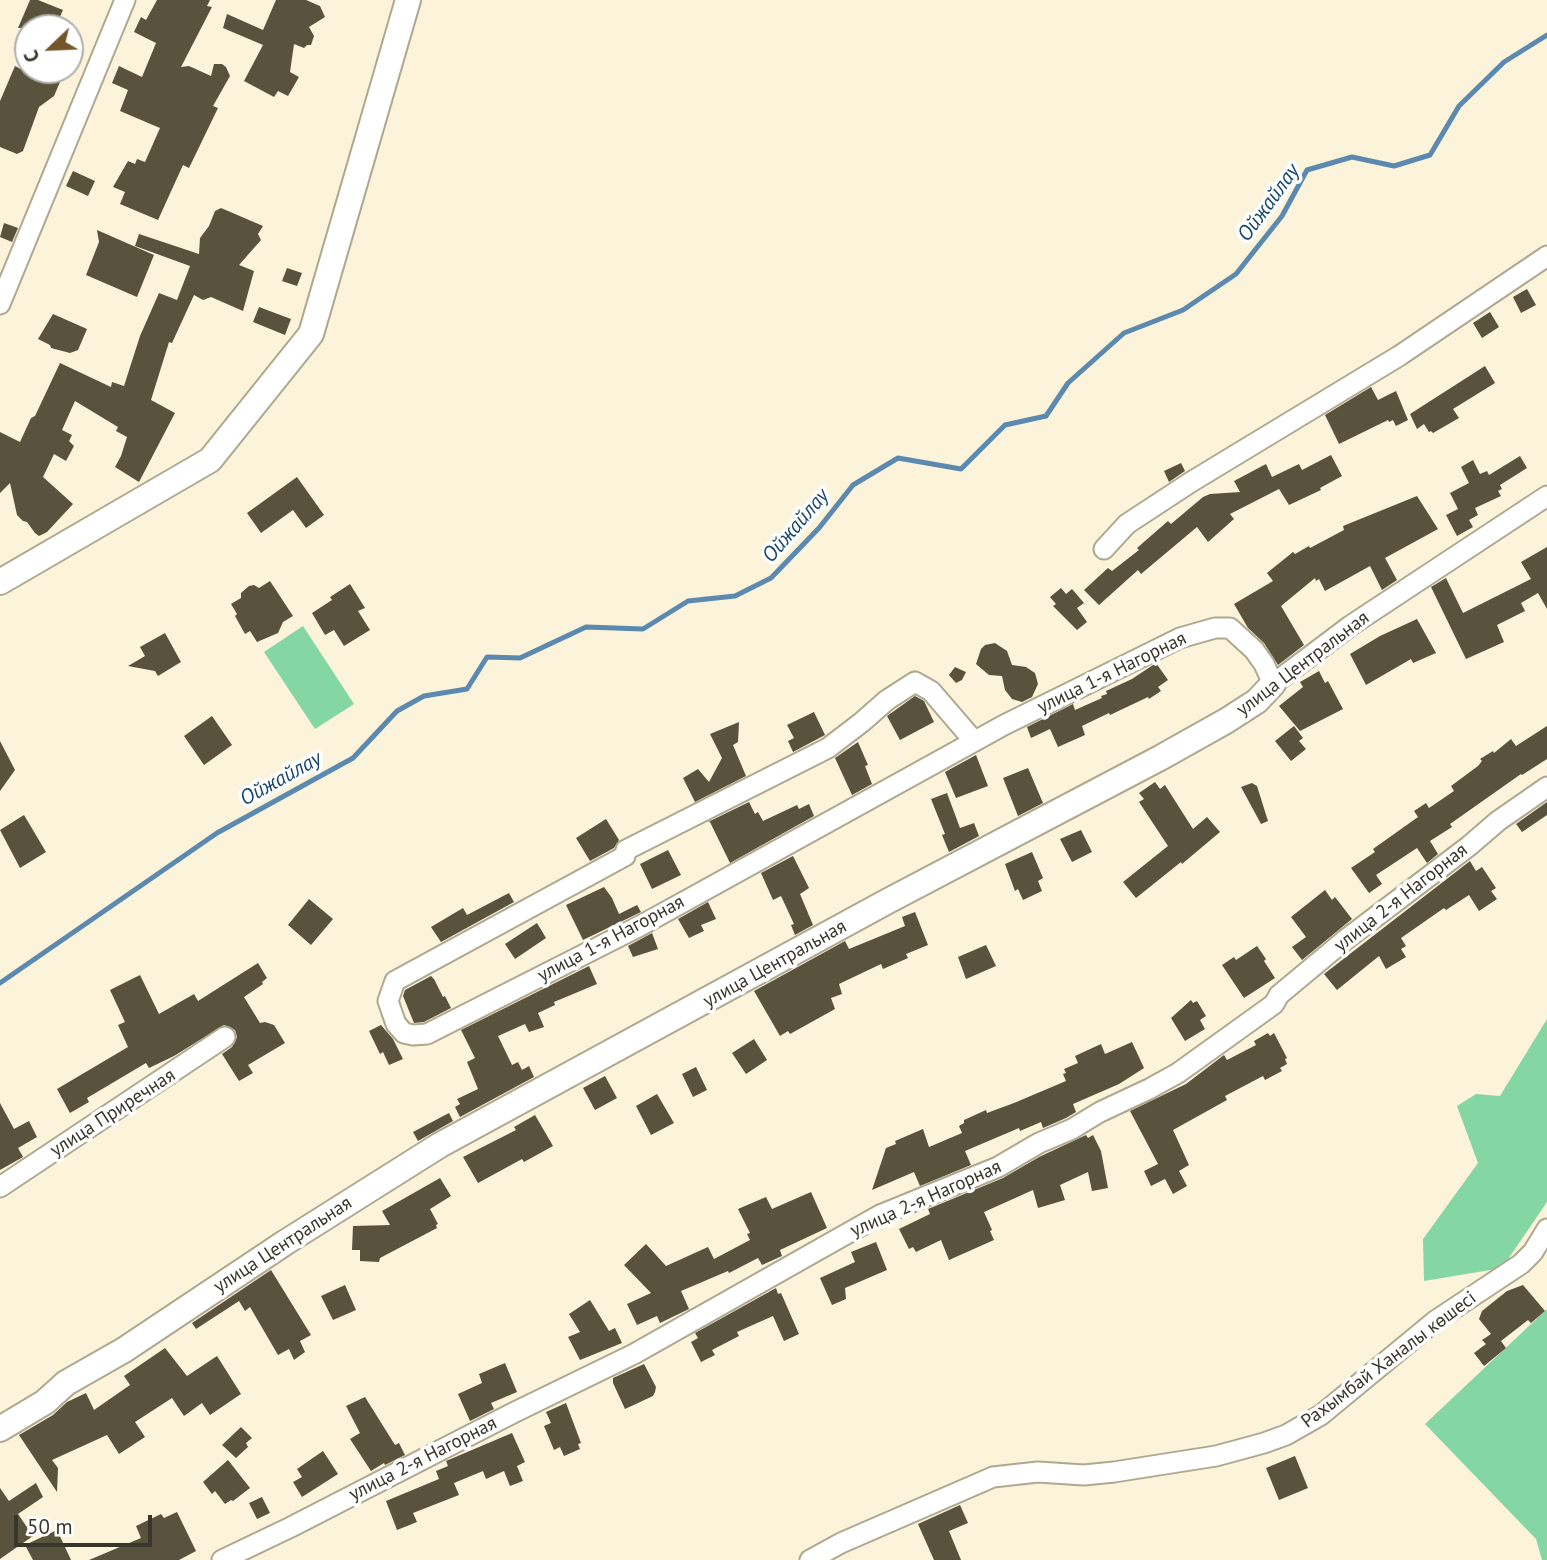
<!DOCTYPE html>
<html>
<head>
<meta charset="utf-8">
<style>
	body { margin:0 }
	#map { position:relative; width:1547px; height:1560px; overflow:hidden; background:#fbf3da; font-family:"PT Sans",sans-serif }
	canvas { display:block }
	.north { position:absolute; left:14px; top:14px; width:70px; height:70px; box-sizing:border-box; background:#fff; border:2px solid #afaeaa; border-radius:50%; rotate:247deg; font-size:19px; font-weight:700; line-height:28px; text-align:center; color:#38352b }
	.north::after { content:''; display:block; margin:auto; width:24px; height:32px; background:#74562a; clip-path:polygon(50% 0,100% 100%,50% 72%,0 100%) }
	.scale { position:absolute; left:14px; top:1515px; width:138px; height:32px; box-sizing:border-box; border:4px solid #38352b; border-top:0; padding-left:9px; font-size:21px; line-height:24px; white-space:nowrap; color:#38352b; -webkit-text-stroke:5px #fff; paint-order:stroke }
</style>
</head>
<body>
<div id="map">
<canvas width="1547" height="1560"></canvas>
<div class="north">С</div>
<div class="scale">50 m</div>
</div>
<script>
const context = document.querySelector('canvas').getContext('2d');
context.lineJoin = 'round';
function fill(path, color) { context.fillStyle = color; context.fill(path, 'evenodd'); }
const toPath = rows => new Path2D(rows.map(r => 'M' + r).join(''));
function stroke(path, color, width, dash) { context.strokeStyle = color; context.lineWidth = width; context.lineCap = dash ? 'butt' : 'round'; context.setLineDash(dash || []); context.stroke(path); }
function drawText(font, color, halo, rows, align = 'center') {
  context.font = font + ' "PT Sans",sans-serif'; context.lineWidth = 7; context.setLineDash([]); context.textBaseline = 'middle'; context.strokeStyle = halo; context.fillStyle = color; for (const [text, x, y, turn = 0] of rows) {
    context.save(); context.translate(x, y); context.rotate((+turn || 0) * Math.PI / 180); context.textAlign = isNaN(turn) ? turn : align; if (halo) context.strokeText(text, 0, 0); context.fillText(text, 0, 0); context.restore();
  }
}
fill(toPath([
	[303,626,354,704,315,729,264,652],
	[1547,1019,1547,1202,1502,1268,1424,1281,1423,1239,1478,1163,1457,1106,1476,1094,1500,1096],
	[1547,1309,1547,1560,1542,1560,1536,1539,1425,1424]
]), '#84d6a2');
stroke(toPath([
	[0,983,217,833,353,758,397,711,424,696,467,689,487,657,520,658,586,627,643,629,688,601,735,596,771,578,819,528,853,485,898,458,961,469,1005,425,1046,416,1068,383,1124,333,1183,310,1236,274,1282,216,1307,170,1352,157,1394,166,1430,155,1459,106,1504,62,1547,35]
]), '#5c89b0', 5);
fill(toPath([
	[30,0,38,0,63,10,55,28,18,28],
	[157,0,210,0,207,6,212,7,181,67,189,66,211,76,214,64,222,64,226,67,230,76,213,106,218,108,189,168,183,165,158,220,120,204,125,192,113,187,128,161,135,164,137,159,145,162,160,128,120,111,128,90,112,83,119,66,142,77,156,43,134,32,141,17,146,20],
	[276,0,306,0,320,6,325,17,309,27,314,36,311,45,307,45,304,48,294,44,290,72,299,77,288,96,278,91,274,97,244,81,263,45,223,28,227,14,263,30],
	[15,66,25,71,58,70,54,79,60,82,54,96,39,107,23,151,17,154,0,147,0,101],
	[73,171,95,181,88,196,66,186],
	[221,208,263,226,258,234,261,240,239,265,254,271,243,311,211,297,203,300,194,295,172,343,169,342,151,400,175,413,139,482,115,467,121,456,127,437,116,431,118,427,75,401,62,430,72,435,69,441,74,446,66,461,54,454,43,477,73,504,47,532,39,536,35,533,27,522,23,521,17,515,10,483,0,493,0,432,20,442,31,418,35,416,60,363,111,387,112,382,124,386,140,336,159,293,177,300,190,266,135,246,139,234,199,254,200,238,209,226,215,211],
	[4,223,18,228,12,242,0,237],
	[97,230,154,255,137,297,86,275,99,242],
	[287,268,302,273,297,286,282,281],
	[1527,289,1536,305,1521,313,1513,297],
	[259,307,291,319,285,335,253,322],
	[1490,312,1499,327,1482,338,1473,323],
	[53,314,87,329,78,350,70,353,51,348,50,345,38,339],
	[1485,366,1495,383,1453,409,1459,418,1433,433,1431,431,1429,432,1424,424,1417,429,1410,414],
	[1371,387,1378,400,1396,391,1408,420,1396,426,1393,420,1389,422,1388,420,1339,444,1325,415],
	[1331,455,1342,476,1320,488,1321,490,1289,505,1279,489,1230,514,1234,519,1208,542,1197,527,1141,574,1138,570,1099,605,1084,590,1108,568,1112,571,1139,550,1137,548,1168,521,1171,524,1203,497,1210,494,1240,492,1234,481,1266,464,1272,477,1299,464,1302,470],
	[1520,456,1527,468,1500,485,1502,489,1498,491,1501,496,1475,508,1478,515,1469,520,1473,527,1457,536,1446,515,1458,509,1450,493,1469,483,1461,467,1473,460,1480,474,1487,471,1489,475],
	[1181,463,1185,471,1169,482,1164,471],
	[297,477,324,515,306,528,293,510,261,533,247,513],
	[1417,496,1438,529,1385,558,1397,580,1382,590,1370,566,1325,591,1319,579,1316,581,1315,578,1281,606,1304,645,1278,665,1264,643,1248,628,1234,604,1273,581,1267,573,1293,552,1295,554,1309,546,1310,548,1344,530,1343,526],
	[1547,547,1547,609,1538,593,1521,603,1525,611,1497,625,1504,642,1466,659,1431,587,1446,578,1463,613,1531,579,1521,562],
	[270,581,293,616,283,622,278,633,257,642,250,631,245,634,235,616,237,614,231,604,241,598,241,593,249,586,254,585,259,588],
	[350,584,365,608,358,611,370,630,344,646,334,630,325,635,312,613,332,600,330,597],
	[1061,588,1066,594,1072,589,1084,603,1077,608,1087,622,1077,630,1053,606,1056,604,1050,597],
	[1417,619,1436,653,1413,663,1411,659,1366,685,1350,654,1380,636],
	[165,633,181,662,158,676,155,671,128,666,145,656,140,647],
	[995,643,1007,651,1012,665,1026,667,1035,673,1038,684,1032,697,1022,702,1012,699,1005,690,1002,676,989,675,976,664,981,649,985,645],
	[1156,663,1168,680,1158,687,1161,691,1149,699,1148,697,1110,715,1109,713,1082,726,1085,735,1058,747,1050,729,1031,738,1027,727,1073,704,1075,710,1102,698,1101,696,1107,694,1106,691,1132,679],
	[955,667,966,672,962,680,956,683,949,675],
	[1319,671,1325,683,1328,681,1343,709,1300,731,1279,706,1303,687,1300,682],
	[915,696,924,701,934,722,900,740,887,716],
	[814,712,825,735,793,752,788,741,794,738,787,725],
	[212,716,232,745,204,765,184,736],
	[739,722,738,742,733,745,746,776,695,802,683,778,698,769,709,782,722,758,710,734],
	[1294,726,1303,738,1299,741,1306,749,1291,761,1275,741],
	[1547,726,1547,759,1522,775,1521,774,1450,824,1452,827,1430,841,1438,854,1427,863,1417,848,1376,875,1382,884,1369,893,1351,868,1375,852,1373,849,1418,817,1414,811,1426,803,1429,808,1454,791,1451,786,1478,766,1482,761,1480,759,1493,751,1494,753,1511,739,1516,746],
	[0,741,15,770,0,791],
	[858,742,868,765,865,766,872,784,852,795,835,758],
	[976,755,988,786,956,798,945,772],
	[1028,768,1043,803,1018,816,1003,778],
	[1155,782,1160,789,1165,785,1193,829,1207,817,1220,832,1182,864,1181,862,1136,898,1123,882,1168,846,1139,802,1144,799,1139,793],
	[1252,783,1257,786,1268,821,1261,824,1241,787],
	[947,793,960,828,974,823,979,836,949,852,942,835,945,834,931,799],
	[749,802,755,814,758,812,763,821,797,805,799,809,809,804,814,816,730,863,710,822,708,822],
	[1547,802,1547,815,1522,832,1516,824],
	[24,815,46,852,20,868,0,830],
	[606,819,619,840,614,848,590,861,576,838],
	[1081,830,1092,852,1072,862,1060,839],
	[668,850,681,875,652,889,640,864],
	[1032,852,1043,878,1038,881,1042,891,1023,900,1018,889,1015,891,1005,864],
	[793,856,809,888,800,894,813,925,795,935,791,925,794,924,781,896,773,900,761,873],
	[1470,861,1476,871,1482,867,1496,888,1491,891,1497,899,1479,911,1469,895,1446,910,1444,908,1401,938,1406,946,1401,949,1406,957,1386,969,1379,956,1337,990,1324,974],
	[604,887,612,898,619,914,637,905,641,912,583,940,566,905],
	[1325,890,1332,900,1335,897,1352,919,1302,960,1292,947,1306,937,1291,917],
	[509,893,514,902,441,942,431,927,463,908,467,915],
	[309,899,333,919,311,945,288,925],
	[708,902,716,919,701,925,704,931,689,938,678,919],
	[915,912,928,945,906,954,908,958,883,969,881,964,839,984,842,994,831,998,835,1009,790,1034,788,1031,780,1036,754,991,845,941,849,949,905,926,902,917],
	[537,923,546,938,515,959,505,944],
	[652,933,658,949,633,957,628,946],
	[986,945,996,966,966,979,958,957],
	[1257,946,1266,959,1264,961,1275,978,1244,998,1222,965,1234,957,1236,960],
	[258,963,267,978,262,982,263,984,244,997,260,1023,265,1022,274,1025,285,1043,248,1065,253,1073,239,1081,222,1054,232,1047,237,1037,235,1030,224,1025,174,1056,149,1068,146,1063,87,1098,89,1102,70,1113,57,1089,128,1047,118,1025,125,1022,110,990,140,975,159,1014,194,994,198,1001],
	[589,966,597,984,554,1002,555,1005,538,1013,544,1027,529,1032,525,1024,498,1036,512,1065,518,1062,522,1070,529,1066,534,1077,460,1117,455,1107,460,1104,457,1099,478,1089,467,1062,475,1058,461,1030],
	[431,976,434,979,443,997,445,996,451,1008,424,1022,414,1023,403,996,405,990],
	[1191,1000,1193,1003,1197,1001,1206,1016,1200,1020,1205,1029,1185,1041,1171,1018],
	[381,1025,393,1039,403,1059,389,1065,383,1052,380,1054,369,1031],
	[1268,1033,1270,1036,1274,1033,1287,1058,1285,1059,1287,1064,1280,1068,1282,1071,1265,1080,1263,1076,1225,1096,1227,1100,1173,1130,1189,1165,1179,1171,1187,1186,1173,1194,1165,1179,1151,1186,1144,1171,1158,1164,1130,1111,1186,1084,1224,1055,1227,1060,1256,1045,1254,1041],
	[754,1039,767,1060,746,1074,732,1053],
	[1132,1042,1144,1068,1119,1084,1073,1104,1076,1112,1066,1118,1043,1128,1041,1122,1020,1131,1019,1128,965,1151,971,1165,920,1186,914,1172,872,1190,886,1148,896,1144,895,1141,923,1129,929,1147,962,1133,959,1126,964,1123,964,1120,986,1110,987,1113,1014,1103,1066,1081,1063,1074,1066,1073,1064,1069,1078,1063,1075,1056,1101,1044,1105,1054],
	[696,1067,707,1090,693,1097,682,1074],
	[605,1076,617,1098,595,1110,583,1088],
	[657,1094,674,1123,651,1135,636,1106],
	[0,1103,14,1129,29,1121,37,1137,18,1148,23,1157,0,1170],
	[449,1113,453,1121,418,1141,413,1132],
	[535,1115,553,1146,524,1162,522,1159,478,1183,463,1157,516,1130,514,1127],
	[1086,1135,1088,1138,1093,1135,1101,1151,1108,1188,1092,1191,1088,1172,1060,1185,1065,1200,1038,1208,1033,1190,984,1212,992,1230,990,1231,994,1240,949,1260,941,1240,916,1252,913,1247,909,1249,899,1229,930,1214,928,1209,1003,1178,1039,1157],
	[440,1178,451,1196,430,1209,438,1224,436,1225,437,1228,380,1258,379,1262,360,1261,360,1250,352,1250,353,1226,390,1225,382,1211],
	[811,1192,827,1228,780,1250,782,1256,762,1265,758,1258,729,1273,728,1271,681,1291,689,1309,660,1323,657,1316,637,1325,627,1304,651,1293,624,1265,646,1244,666,1266,708,1247,714,1259,750,1240,747,1234,750,1233,738,1209,766,1197,772,1209],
	[876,1242,887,1270,845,1288,846,1299,832,1305,820,1278,855,1262,851,1252],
	[271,1270,311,1335,300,1341,305,1352,294,1360,289,1349,278,1355,250,1307,245,1311,239,1301,196,1329,192,1323],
	[345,1285,356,1310,333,1320,321,1296],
	[1523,1285,1545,1311,1531,1323,1528,1320,1501,1341,1506,1348,1484,1366,1474,1353,1486,1344,1482,1340,1491,1334,1479,1319,1482,1311,1507,1291],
	[776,1288,778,1294,781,1293,799,1334,784,1341,773,1316,737,1332,739,1336,712,1350,715,1355,701,1362,691,1342,698,1338,695,1333],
	[590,1300,609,1331,615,1328,622,1343,580,1360,568,1337,580,1332,569,1314],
	[165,1348,187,1376,217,1356,241,1394,210,1415,202,1403,184,1416,172,1398,135,1422,145,1437,119,1454,107,1435,52,1460,58,1468,57,1492,19,1435,53,1415,67,1402,86,1393,94,1410,130,1385,124,1376],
	[505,1363,517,1392,491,1403,494,1409,470,1421,458,1394,482,1383,479,1374],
	[644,1364,656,1387,655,1392,653,1396,625,1409,613,1383,613,1378],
	[365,1397,395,1445,399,1443,405,1455,385,1465,384,1463,371,1471,350,1439,360,1433,346,1406],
	[566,1403,581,1443,578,1444,580,1449,564,1456,560,1447,554,1450,544,1426,551,1423,546,1412],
	[241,1427,252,1438,246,1443,248,1447,236,1458,222,1445],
	[512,1433,525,1462,517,1466,523,1481,510,1486,504,1471,486,1479,483,1471,454,1483,459,1495,413,1513,417,1522,397,1530,386,1501,439,1479,436,1471,448,1466,446,1461],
	[323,1451,338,1474,302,1497,293,1482,302,1477,297,1469],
	[1295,1456,1308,1488,1279,1500,1266,1468],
	[228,1460,250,1488,233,1501,231,1500,225,1504,215,1491,212,1494,203,1482],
	[36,1483,43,1497,18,1514,33,1536,0,1559,0,1488,9,1501],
	[262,1497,270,1513,257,1519,249,1503],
	[960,1505,968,1523,949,1531,961,1560,934,1560,918,1524],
	[177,1512,196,1551,179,1560,89,1560,141,1538,136,1526,161,1514,164,1518],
	[57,1530,71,1560,33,1560,25,1545]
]), '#59523d');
const minor = toPath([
	[0,304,125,0],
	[1104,549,1127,524,1191,482,1399,356,1547,256],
	[974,741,931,691,915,682,887,700,862,722,828,748,626,850,625,856,395,981,388,1001,396,1024,404,1033,413,1035,427,1034,640,926,1004,725,1180,638,1215,628,1230,628,1254,650,1264,664,1273,684,1350,626,1547,496],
	[0,1187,225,1037],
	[222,1560,291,1527,513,1413,634,1354,880,1215,998,1167,1039,1143,1072,1129,1100,1112,1149,1089,1178,1073,1274,1004,1279,995,1345,940,1469,846,1498,821,1547,787],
	[810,1560,841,1543,993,1477,1038,1472,1084,1475,1114,1472,1216,1456,1264,1443,1286,1435,1321,1415,1435,1321,1521,1264,1533,1252,1547,1229]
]);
const tertiary = toPath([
	[0,582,210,460,311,334,408,0],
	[0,1429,45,1402,66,1383,124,1350,286,1242,440,1145,888,901,1160,758,1226,721,1257,701,1273,684]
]);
stroke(minor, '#afa890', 23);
stroke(tertiary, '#afa890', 28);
stroke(minor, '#fff', 19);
stroke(tertiary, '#fff', 24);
drawText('19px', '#38352b', '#fff', [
	["улица Центральная",1303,664,-37],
	["улица 1-я Нагорная",1112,673,-26],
	["улица 2-я Нагорная",1401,898,-38],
	["улица 1-я Нагорная",611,939,-28],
	["улица Центральная",775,964,-29],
	["улица Приречная",113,1113,-33],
	["улица 2-я Нагорная",926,1199,-24],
	["улица Центральная",283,1245,-33],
	["Рахымбай Ханалы көшесі",1389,1360,-37],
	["улица 2-я Нагорная",423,1459,-27]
]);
drawText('italic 21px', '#16466d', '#fff', [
	["Ойжайлау",1269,203,-54],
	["Ойжайлау",796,526,-49],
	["Ойжайлау",281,779,-29]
]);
</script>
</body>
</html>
